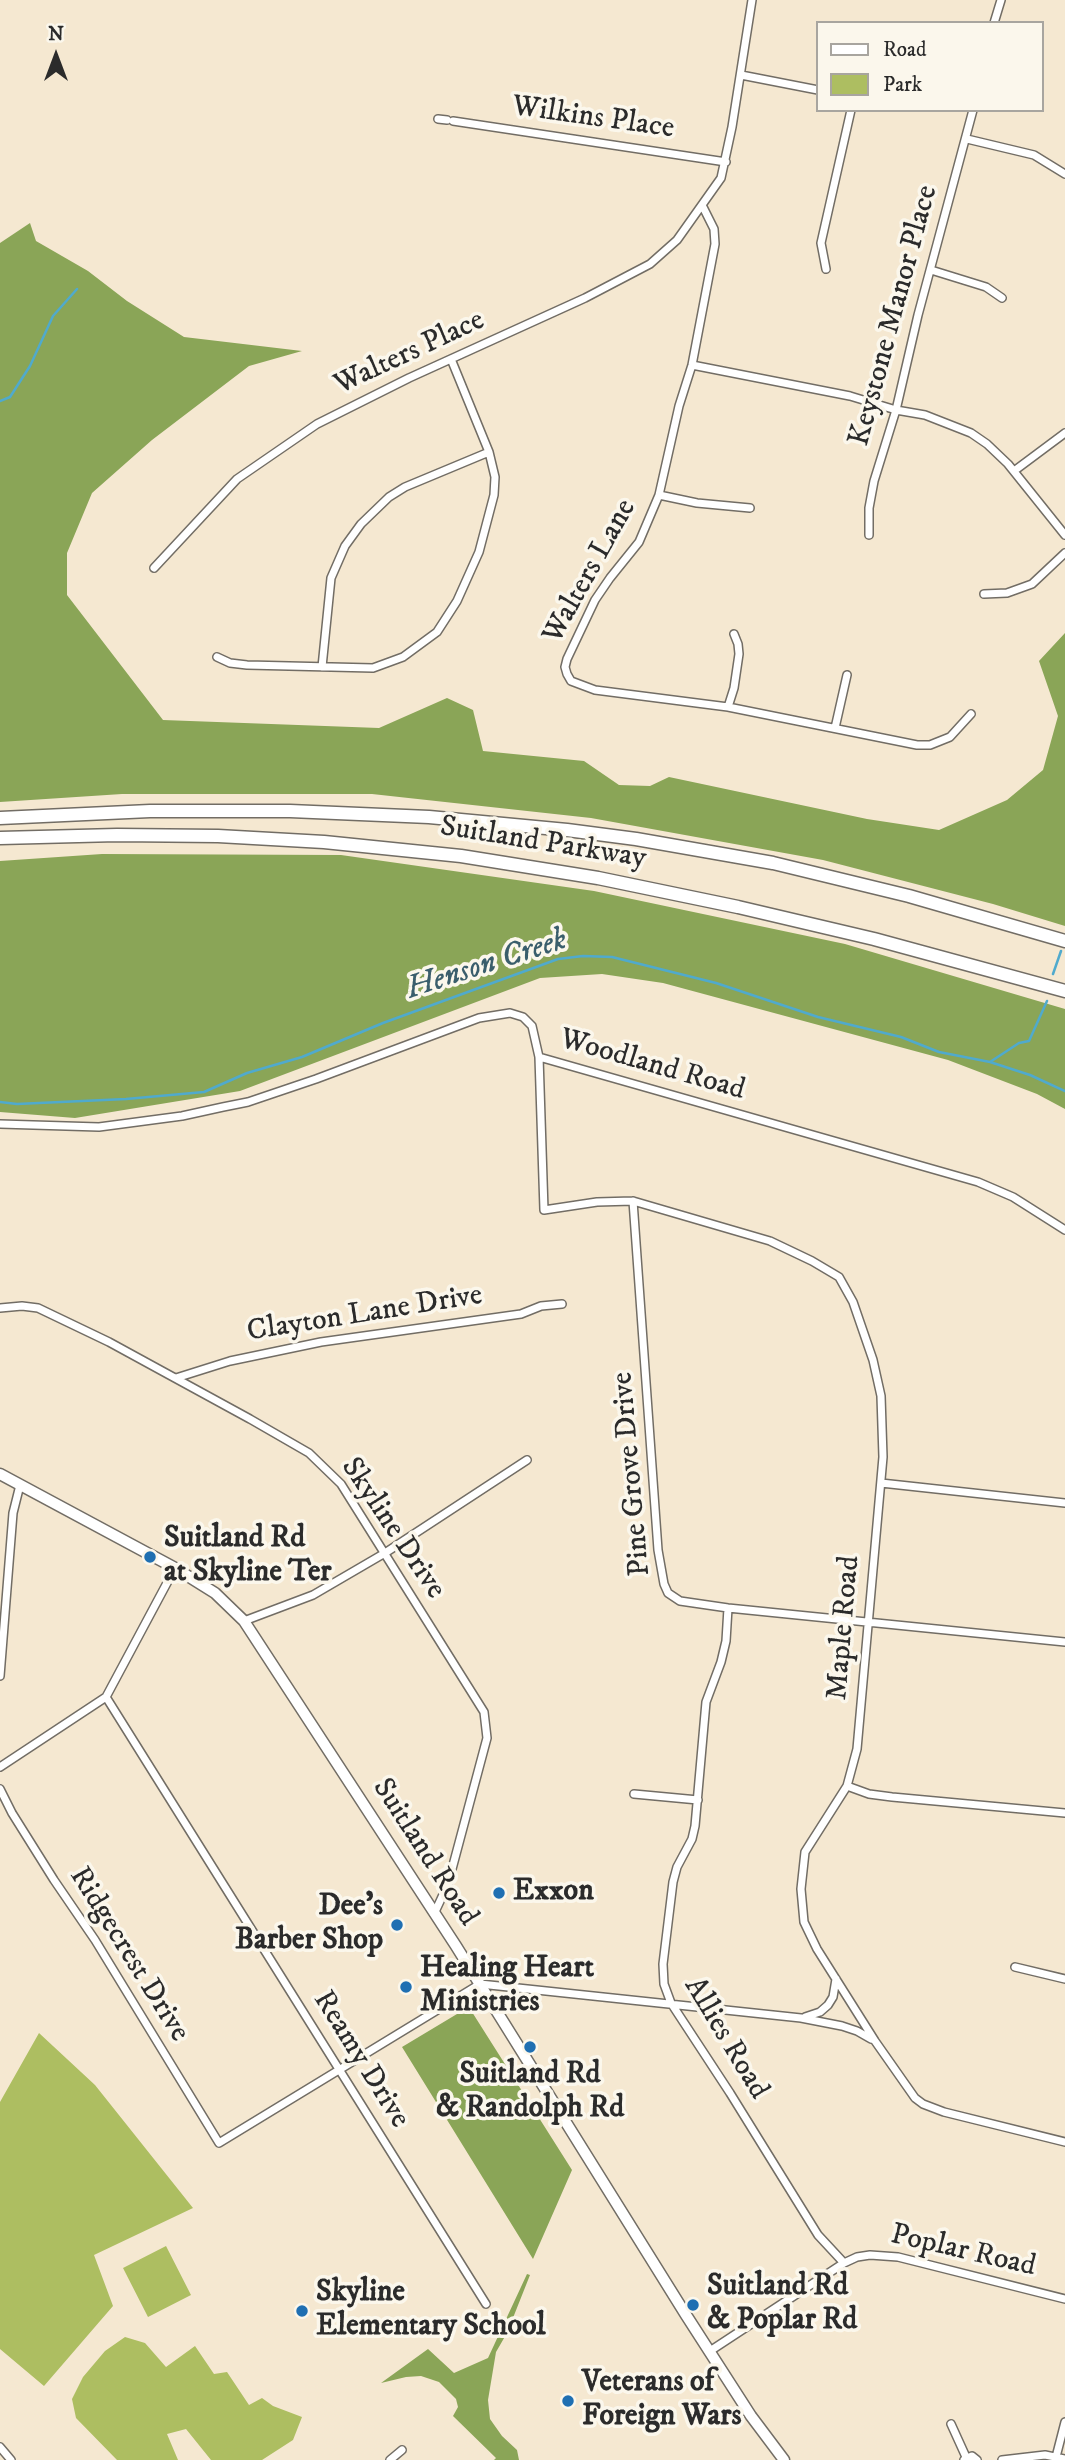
<!DOCTYPE html>
<html>
<head>
<meta charset="utf-8">
<style>
	body { margin:0 }
	#map { position:relative; width:1065px; height:2460px; overflow:hidden; background:#f5e8d1; font-family:"IM FELL DW Pica",serif }
	canvas { display:block }
	.legend { position:absolute; left:816px; top:21px; width:228px; height:91px; box-sizing:border-box; background:#fbf7ec; border:2px solid #a8a59f; margin:0; padding:9px 12px; list-style:none; font-size:21px; color:#2b2b2b }
	.legend li { display:flex; align-items:center; gap:14px; height:35px }
	.legend b { width:35px; border:2px solid #a8a59f }
	.north { position:absolute; left:21px; top:21px; width:70px; height:70px; -webkit-text-stroke:5px #fbf7ec; paint-order:stroke; rotate:0deg; font-size:19px; font-weight:700; line-height:28px; text-align:center; color:#2b2b2b }
	.north::after { content:''; display:block; margin:auto; width:24px; height:32px; background:#2b2b2b; clip-path:polygon(50% 0,100% 100%,50% 72%,0 100%) }
</style>
</head>
<body>
<div id="map">
<canvas width="1065" height="2460"></canvas>
<ul class="legend">
<li><b style="height:9px;background:#fff"></b>Road</li>
<li><b style="height:19px;background:#adbe61"></b>Park</li>
</ul>
<div class="north">N</div>
</div>
<script>
const context = document.querySelector('canvas').getContext('2d');
context.lineJoin = 'round';
function fill(path, color) { context.fillStyle = color; context.fill(path, 'evenodd'); }
const toPath = rows => new Path2D(rows.map(r => 'M' + r).join(''));
function stroke(path, color, width, dash) { context.strokeStyle = color; context.lineWidth = width; context.lineCap = dash ? 'butt' : 'round'; context.setLineDash(dash || []); context.stroke(path); }
function drawText(font, color, halo, rows, align = 'center') {
  context.font = font + ' "IM FELL DW Pica",serif'; context.lineWidth = 7; context.setLineDash([]); context.textBaseline = 'middle'; context.strokeStyle = halo; context.fillStyle = color; for (const [text, x, y, turn = 0] of rows) {
    context.save(); context.translate(x, y); context.rotate((+turn || 0) * Math.PI / 180); context.textAlign = isNaN(turn) ? turn : align; if (halo) context.strokeText(text, 0, 0); context.fillText(text, 0, 0); context.restore();
  }
}
fill(toPath([
	[39,2033,95,2085,193,2208,94,2255,113,2306,44,2386,0,2349,0,2102],
	[166,2246,191,2295,148,2317,123,2268],
	[125,2337,145,2343,166,2367,195,2346,214,2374,227,2372,249,2405,262,2398,273,2406,302,2417,293,2440,262,2460,211,2460,186,2429,167,2434,178,2460,117,2460,76,2418,72,2399,83,2377,105,2351]
]), '#adbe61');
fill(toPath([
	[30,223,36,241,88,271,127,301,184,337,302,351,249,366,152,440,92,493,67,553,67,595,163,720,379,728,447,698,473,710,483,751,584,761,619,785,650,786,669,777,867,819,939,830,1007,800,1043,770,1058,716,1039,661,1065,633,1065,926,993,904,823,860,591,818,372,794,122,794,0,802,0,243],
	[102,854,341,855,594,891,845,944,1065,1009,1065,1109,1037,1094,948,1060,663,983,602,974,540,978,240,1091,75,1118,0,1112,0,861],
	[468,2010,472,2012,572,2170,533,2259,402,2047,462,2011],
	[527,2274,530,2275,507,2333,496,2352,488,2400,490,2419,502,2436,517,2450,519,2460,494,2460,496,2458,453,2416,458,2407,456,2399,439,2382,421,2376,406,2377,381,2383,428,2349,454,2373,488,2358]
]), '#8aa557');
stroke(toPath([
	[0,401,10,397,30,366,53,316,77,289],
	[1053,974,1061,951],
	[990,1062,1019,1043,1029,1041,1047,1001],
	[0,1102,17,1104,126,1099,204,1092,247,1073,302,1057,383,1023,558,959,583,956,612,957,716,983,818,1017,901,1037,939,1052,990,1062,1030,1075,1065,1091]
]), '#50aacd', 2.5);
const minor = toPath([
	[994,23,1001,0],
	[741,75,818,90],
	[438,119,447,120],
	[453,121,726,162],
	[967,139,1034,155,1065,174],
	[703,207,714,229,715,244,692,365,679,406,659,495,639,542,610,578,595,600,567,659,565,667,567,674,571,681,595,690,728,707,917,745,930,745,950,737,971,714],
	[826,269,821,243,851,110],
	[931,270,986,287,1002,298],
	[692,365,850,396,896,410,925,415,971,433,987,444,1008,464,1065,535],
	[1014,471,1065,433],
	[659,495,697,503,750,508],
	[869,535,869,508,874,481,896,410,918,315,973,110],
	[154,568,237,479,317,424,409,378,585,298,650,264,677,240,721,178,732,127,752,0],
	[984,594,1007,593,1032,584,1065,553],
	[217,657,230,663,247,665,373,668,403,657,437,632,457,601,479,552,494,495,495,477,489,452,451,359],
	[322,667,331,578,345,546,361,524,389,497,405,487,489,452],
	[728,707,734,688,739,654,738,644,734,634],
	[835,728,847,675],
	[539,1057,978,1182,1013,1197,1065,1230],
	[0,1124,99,1127,182,1116,223,1107,248,1102,316,1079,479,1018,510,1013,523,1017,532,1026,539,1057,544,1210,597,1202,633,1201,770,1241,812,1261,839,1277,853,1302,873,1360,881,1396,883,1457,857,1749,847,1786,805,1852,801,1889,804,1922,817,1949,875,2041,915,2098,923,2104,944,2112,1065,2142],
	[633,1201,658,1550,664,1584,668,1593,680,1601,728,1608,1065,1642],
	[0,1308,22,1306,38,1308,109,1342,250,1419,309,1453,341,1484,484,1712,487,1738,448,1884,434,1914],
	[176,1378,230,1361,321,1342,521,1314,541,1306,562,1304],
	[881,1483,1065,1503],
	[728,1608,726,1641,721,1662,706,1702,695,1826,692,1839,677,1867,673,1882,663,1964,664,1984,671,2003,730,2093,818,2235,844,2263],
	[244,1621,313,1595,385,1553,527,1460],
	[0,1676,13,1513,20,1485],
	[106,1697,486,2304],
	[0,1767,106,1697,175,1568],
	[847,1786,869,1794,892,1797,1065,1813],
	[0,1789,12,1813,54,1880,95,1940,219,2143,480,1984,801,2018,842,2026,857,2031,871,2039],
	[634,1794,698,1800],
	[1015,1967,1065,1979],
	[805,2017,820,2012,828,2005,833,1997,836,1979],
	[710,2351,844,2263,857,2257,870,2255,898,2257,1065,2299],
	[951,2424,966,2457],
	[0,2447,11,2460],
	[1056,2457,1065,2422],
	[390,2460,402,2450],
	[964,2460,972,2456,977,2460],
	[1002,2460,1045,2455,1065,2459]
]);
const secondary = toPath([
	[0,1474,175,1568,215,1593,244,1621,456,1946,686,2315,751,2416,784,2460]
]);
const trunk = toPath([
	[0,818,150,811,290,811,429,817,567,830,636,839,773,863,909,896,1065,941],
	[0,838,117,835,218,836,324,842,461,856,598,878,738,907,874,939,1065,991]
]);
stroke(minor, '#726d65', 10);
stroke(secondary, '#726d65', 13);
stroke(trunk, '#726d65', 15);
stroke(minor, '#fff', 7);
stroke(secondary, '#fff', 10);
stroke(trunk, '#fff', 12);
for (const [x, y, r, color] of [
	[150,1557,7,"#1f6fb2"],
	[499,1893,7,"#1f6fb2"],
	[397,1925,7,"#1f6fb2"],
	[406,1987,7,"#1f6fb2"],
	[530,2047,7,"#1f6fb2"],
	[693,2305,7,"#1f6fb2"],
	[302,2311,7,"#1f6fb2"],
	[568,2401,7,"#1f6fb2"]
]) { const dot = new Path2D(); dot.arc(x, y, r, 0, 2 * Math.PI); context.fillStyle = color; context.fill(dot); stroke(dot, '#fbf7ec', 2.5); }
drawText('30px', '#2b2b2b', '#fbf7ec', [
	["Wilkins Place",593,119,8],
	["Keystone Manor Place",895,316,-75],
	["Walters Place",410,354,-25],
	["Walters Lane",591,572,-61],
	["Suitland Parkway",543,844,9],
	["Woodland Road",652,1066,16],
	["Clayton Lane Drive",365,1315,-9],
	["Pine Grove Drive",633,1474,-95],
	["Skyline Drive",392,1529,56],
	["Maple Road",845,1628,-85],
	["Suitland Road",424,1853,57],
	["Ridgecrest Drive",128,1955,58],
	["Allies Road",725,2039,59],
	["Reamy Drive",360,2060,58],
	["Poplar Road",963,2252,13]
]);
drawText('bold 30px', '#2b2b2b', '#fbf7ec', [
	["Suitland Rd",164,1540],
	["at Skyline Ter",164,1574],
	["Exxon",513,1893],
	["Dee's",383,1908,"right"],
	["Barber Shop",383,1942,"right"],
	["Healing Heart",420,1970],
	["Ministries",420,2004],
	["Suitland Rd",530,2076,"center"],
	["& Randolph Rd",530,2110,"center"],
	["Suitland Rd",707,2288],
	["& Poplar Rd",707,2322],
	["Skyline",316,2294],
	["Elementary School",316,2328],
	["Veterans of",582,2384],
	["Foreign Wars",582,2418]
], 'left');
drawText('italic 32px', '#3a5e6c', '#fbf7ec', [
	["Henson Creek",487,966,-18]
]);
</script>
</body>
</html>
